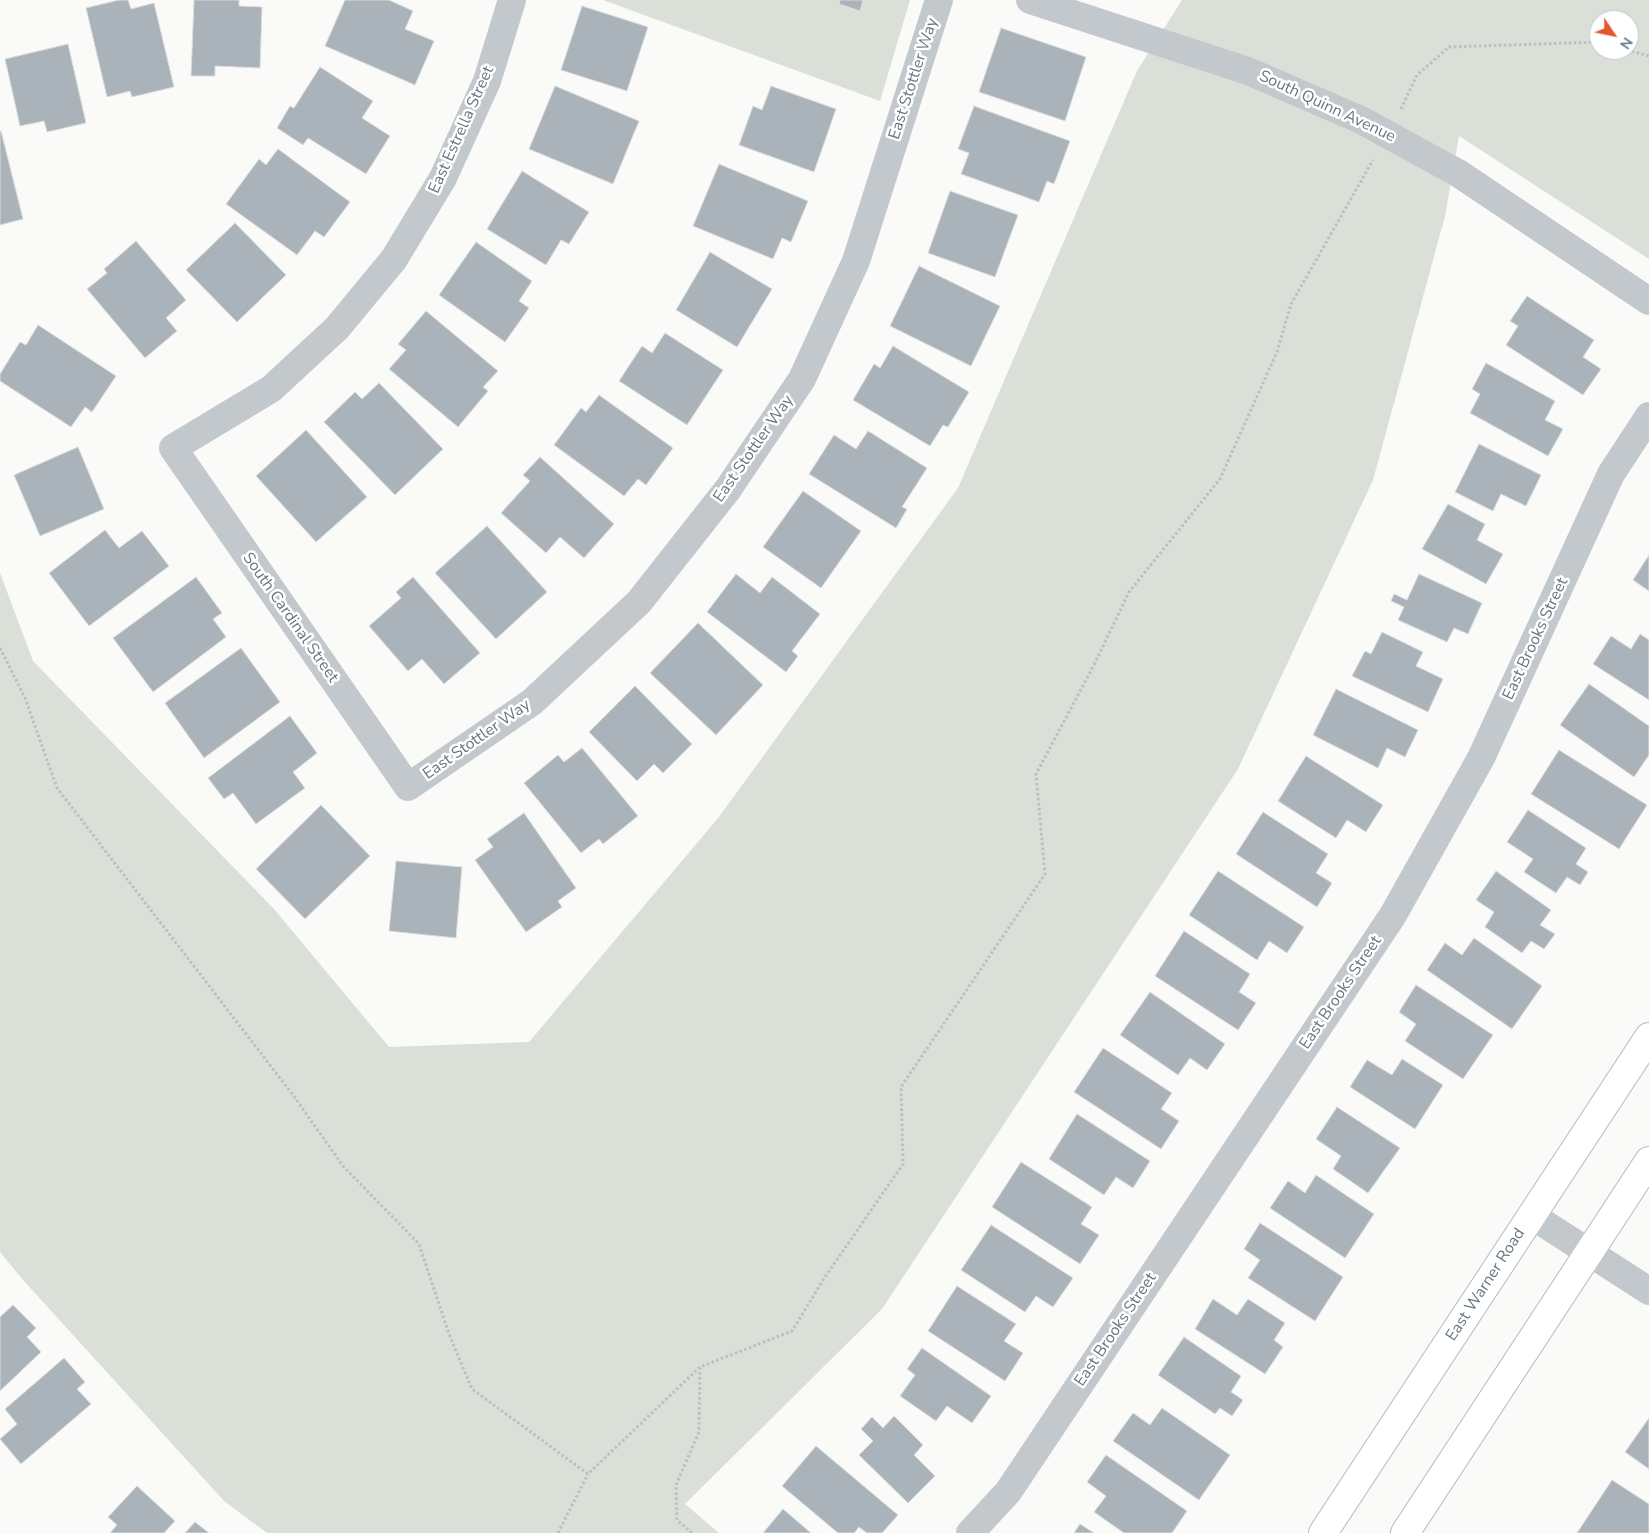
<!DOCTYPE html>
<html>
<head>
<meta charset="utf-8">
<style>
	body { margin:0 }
	#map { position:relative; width:1649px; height:1533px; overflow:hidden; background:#fafaf8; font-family:"Nunito Sans",sans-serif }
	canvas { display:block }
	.north { position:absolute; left:1589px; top:10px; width:50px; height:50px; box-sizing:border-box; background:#fff; border:1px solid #c1c8cd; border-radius:50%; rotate:124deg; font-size:14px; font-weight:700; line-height:20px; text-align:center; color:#657683 }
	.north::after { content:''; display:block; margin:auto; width:18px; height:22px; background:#e4572e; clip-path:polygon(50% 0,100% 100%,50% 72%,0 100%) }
</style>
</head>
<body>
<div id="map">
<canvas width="1649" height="1533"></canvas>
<div class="north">N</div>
</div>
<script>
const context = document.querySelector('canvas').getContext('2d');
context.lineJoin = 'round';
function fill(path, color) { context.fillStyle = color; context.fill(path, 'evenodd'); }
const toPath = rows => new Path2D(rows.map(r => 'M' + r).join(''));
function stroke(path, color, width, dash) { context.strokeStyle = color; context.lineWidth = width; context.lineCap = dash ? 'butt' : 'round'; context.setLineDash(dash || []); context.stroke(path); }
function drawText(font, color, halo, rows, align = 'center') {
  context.font = font + ' "Nunito Sans",sans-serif'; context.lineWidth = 5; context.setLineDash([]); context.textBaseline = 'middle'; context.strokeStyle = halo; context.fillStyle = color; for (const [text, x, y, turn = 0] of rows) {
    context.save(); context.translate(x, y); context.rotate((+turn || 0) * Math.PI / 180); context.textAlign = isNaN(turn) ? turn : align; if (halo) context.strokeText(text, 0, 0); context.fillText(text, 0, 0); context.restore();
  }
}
fill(toPath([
	[603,0,910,0,880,101],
	[1182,0,1649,0,1649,259,1459,136,1445,216,1373,480,1238,769,882,1309,685,1504,719,1533,267,1533,224,1501,23,1280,0,1252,0,573,33,661,274,909,389,1047,529,1042,719,817,958,488,1137,71],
	[1599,20,1629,20,1629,50,1599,50]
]), '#dadfd7');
const building = toPath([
	[119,0,128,0,131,9,154,3,174,87,132,97,130,91,107,97,86,8,119,0],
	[194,0,239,0,239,6,262,7,260,68,215,66,215,76,191,76,194,0],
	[345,0,389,0,413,11,405,29,434,41,415,85,325,46,345,0],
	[840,0,863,0,860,11,839,4,840,0],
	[582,6,648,27,627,91,561,70,582,6],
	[1001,28,1086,57,1065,121,979,92,1001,28],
	[68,44,86,123,47,132,44,121,20,126,5,59,68,44],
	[320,67,373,101,362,118,390,136,366,174,308,138,303,145,277,128,290,106,294,108,320,67],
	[555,86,639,121,613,184,529,149,555,86],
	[771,86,836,109,814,172,739,145,753,106,762,110,771,86],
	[974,106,1070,141,1054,184,1047,181,1039,202,961,174,969,153,958,149,974,106],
	[1,131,23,219,0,225,0,132,1,131],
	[278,149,350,202,324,237,315,231,297,255,226,204,259,159,266,165,278,149],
	[719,164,808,201,791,242,782,238,773,259,693,226,719,164],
	[522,171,589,212,569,244,561,240,546,265,487,229,522,171],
	[950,191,1018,215,995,277,928,253,950,191],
	[235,223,286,275,237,322,186,270,235,223],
	[136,241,186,300,166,318,177,331,145,358,87,289,107,273,104,269,136,241],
	[476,242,532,281,519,301,529,308,505,342,439,295,476,242],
	[710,252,772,289,737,347,676,310,710,252],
	[919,266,1000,306,971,366,890,326,919,266],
	[1527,296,1594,340,1583,357,1601,369,1583,395,1506,345,1518,326,1510,321,1527,296],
	[426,311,498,371,483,387,488,391,458,427,389,369,406,350,398,344,426,311],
	[38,325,116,376,92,412,85,407,71,427,0,381,0,374,20,342,26,345,38,325],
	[665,333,723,370,687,425,619,381,642,346,652,353,665,333],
	[893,346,969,392,948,427,943,425,930,446,853,400,874,364,880,368,893,346],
	[1486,363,1555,401,1545,420,1563,429,1548,456,1470,413,1480,394,1472,389,1486,363],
	[379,383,443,449,395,495,324,422,355,392,362,399,379,383],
	[599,395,673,448,646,485,638,479,624,496,554,445,581,408,586,412,599,395],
	[306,430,367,497,316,542,256,476,306,430],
	[868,431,927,468,902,507,907,509,896,528,809,474,834,435,856,449,868,431],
	[1479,444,1541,475,1526,506,1501,494,1493,511,1455,492,1479,444],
	[78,447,104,509,40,536,14,475,78,447],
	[540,457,614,524,584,558,560,537,546,553,501,513,530,481,523,475,540,457],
	[803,491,861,531,821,588,763,547,803,491],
	[1448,504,1485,524,1477,540,1503,554,1486,584,1422,549,1448,504],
	[487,526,547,592,496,639,435,573,487,526],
	[105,530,119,548,142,531,169,566,89,626,49,573,105,530],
	[1649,555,1649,591,1633,580,1649,555],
	[736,574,760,593,772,577,820,614,792,651,798,656,786,672,707,612,736,574],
	[1419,574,1482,603,1468,634,1454,628,1447,642,1398,620,1404,607,1391,601,1394,594,1407,600,1419,574],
	[196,577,222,613,213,619,226,637,153,692,113,638,196,577],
	[413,577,480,653,444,684,422,659,408,671,369,626,401,598,396,592,413,577],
	[698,623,763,685,716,735,650,673,698,623],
	[1382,632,1423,652,1416,666,1443,679,1428,712,1352,676,1365,651,1371,654,1382,632],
	[1640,634,1649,640,1649,700,1593,664,1611,636,1631,649,1640,634],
	[241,648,280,702,204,758,165,703,241,648],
	[1589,684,1649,726,1649,755,1634,777,1560,725,1589,684],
	[635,686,692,744,663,773,654,764,637,781,589,732,635,686],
	[1336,689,1418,730,1405,757,1387,748,1378,768,1313,735,1336,689],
	[290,716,317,753,293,772,305,788,256,824,233,793,224,799,208,778,290,716],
	[582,748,638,816,603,844,599,839,581,853,524,783,558,755,564,762,582,748],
	[1559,750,1647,805,1619,849,1531,794,1559,750],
	[1306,756,1383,805,1366,832,1347,820,1336,838,1278,801,1306,756],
	[321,805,370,856,305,919,256,869,321,805],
	[1528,810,1586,848,1576,864,1588,872,1580,885,1567,877,1556,893,1524,872,1533,859,1507,842,1528,810],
	[1263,812,1328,854,1316,873,1332,883,1317,907,1236,854,1263,812],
	[524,813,576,888,558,901,562,907,526,932,475,860,493,847,487,839,524,813],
	[396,861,462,867,456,938,389,931,396,861],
	[1218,871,1304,927,1287,953,1269,941,1257,960,1189,915,1218,871],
	[1496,871,1551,910,1540,925,1555,934,1544,949,1531,941,1522,953,1485,927,1494,912,1476,900,1496,871],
	[1184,931,1250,974,1239,992,1256,1003,1238,1030,1155,976,1184,931],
	[1474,938,1542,986,1512,1029,1427,970,1445,943,1462,955,1474,938],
	[1416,985,1493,1035,1463,1079,1405,1041,1416,1024,1399,1012,1416,985],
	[1150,992,1225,1044,1207,1070,1190,1058,1178,1075,1120,1035,1150,992],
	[1103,1048,1172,1093,1161,1109,1179,1121,1161,1149,1074,1092,1103,1048],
	[1402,1059,1443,1085,1415,1129,1350,1087,1367,1060,1392,1075,1402,1059],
	[1337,1107,1400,1148,1368,1193,1333,1169,1341,1156,1316,1139,1337,1107],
	[1077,1114,1150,1161,1133,1188,1116,1177,1104,1195,1049,1159,1077,1114],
	[1021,1162,1092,1207,1081,1224,1099,1235,1080,1264,992,1207,1021,1162],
	[1316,1175,1374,1214,1345,1258,1270,1208,1288,1181,1305,1193,1316,1175],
	[1260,1223,1343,1277,1315,1321,1248,1278,1260,1260,1244,1249,1260,1223],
	[991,1225,1073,1278,1053,1307,1036,1296,1025,1312,961,1270,991,1225],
	[957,1286,1016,1324,1004,1341,1023,1353,1005,1381,928,1331,957,1286],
	[1213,1299,1237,1315,1248,1299,1285,1323,1274,1340,1283,1347,1265,1374,1195,1329,1213,1299],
	[13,1305,36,1328,27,1337,41,1352,0,1391,0,1317,13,1305],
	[1184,1337,1241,1376,1231,1392,1243,1400,1232,1416,1220,1408,1215,1414,1158,1375,1184,1337],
	[922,1348,991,1396,972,1423,947,1406,936,1421,900,1396,915,1375,907,1369,922,1348],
	[64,1358,85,1382,77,1389,91,1404,21,1464,0,1439,17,1424,5,1409,64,1358],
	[1162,1408,1230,1455,1199,1500,1113,1441,1133,1413,1150,1425,1162,1408],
	[894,1416,923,1445,914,1455,935,1476,908,1503,859,1455,873,1441,861,1429,872,1417,883,1428,894,1416],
	[1649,1418,1649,1469,1625,1452,1649,1418],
	[816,1446,898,1515,882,1533,867,1533,859,1527,854,1533,838,1533,782,1486,816,1446],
	[1106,1455,1187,1511,1172,1533,1124,1533,1094,1512,1106,1496,1087,1482,1106,1455],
	[1612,1480,1649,1504,1649,1533,1577,1533,1612,1480],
	[137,1486,175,1521,164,1533,110,1533,117,1525,108,1517,137,1486],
	[783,1509,811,1533,763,1533,783,1509],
	[195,1522,209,1533,185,1533,195,1522],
	[1080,1524,1094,1533,1074,1533,1080,1524]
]);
fill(building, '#aab3b9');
stroke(building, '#dcdcda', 1);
const secondary = toPath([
	[1323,1533,1649,1037],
	[1405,1533,1649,1161]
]);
stroke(secondary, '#b3babf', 30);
stroke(toPath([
	[1627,50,1649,56],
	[1401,109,1417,75,1449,47,1599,42],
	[0,648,25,698,57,788,293,1095,343,1166,419,1244,449,1334,472,1389,588,1474,700,1367,792,1331,825,1277,903,1164,901,1087,1045,874,1036,774,1094,665,1129,592,1220,479,1277,352,1291,304,1373,160],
	[558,1533,588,1474],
	[692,1533,677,1520,676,1485,699,1432,700,1368]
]), '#bbbfc2', 3, [2.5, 2.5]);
stroke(toPath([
	[512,0,487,81,443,178,394,259,337,328,271,389,173,448,408,787,532,702,639,602,728,489,802,379,856,261,939,0],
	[1030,0,1248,71,1361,120,1458,173,1649,301],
	[1531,1215,1649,1291],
	[970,1533,1008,1492,1393,915,1481,758,1611,474,1649,416]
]), '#c3c8cc', 28);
stroke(secondary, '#fff', 28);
drawText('16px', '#657683', '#fff', [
	["East Stottler Way",914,79,-72],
	["South Quinn Avenue",1327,107,25],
	["East Estrella Street",462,130,-66],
	["East Stottler Way",754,449,-55],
	["South Cardinal Street",290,618,55],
	["East Brooks Street",1536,639,-65],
	["East Stottler Way",477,740,-35],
	["East Brooks Street",1341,993,-56],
	["East Warner Road",1486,1285,-57],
	["East Brooks Street",1116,1330,-56]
]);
</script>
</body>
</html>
